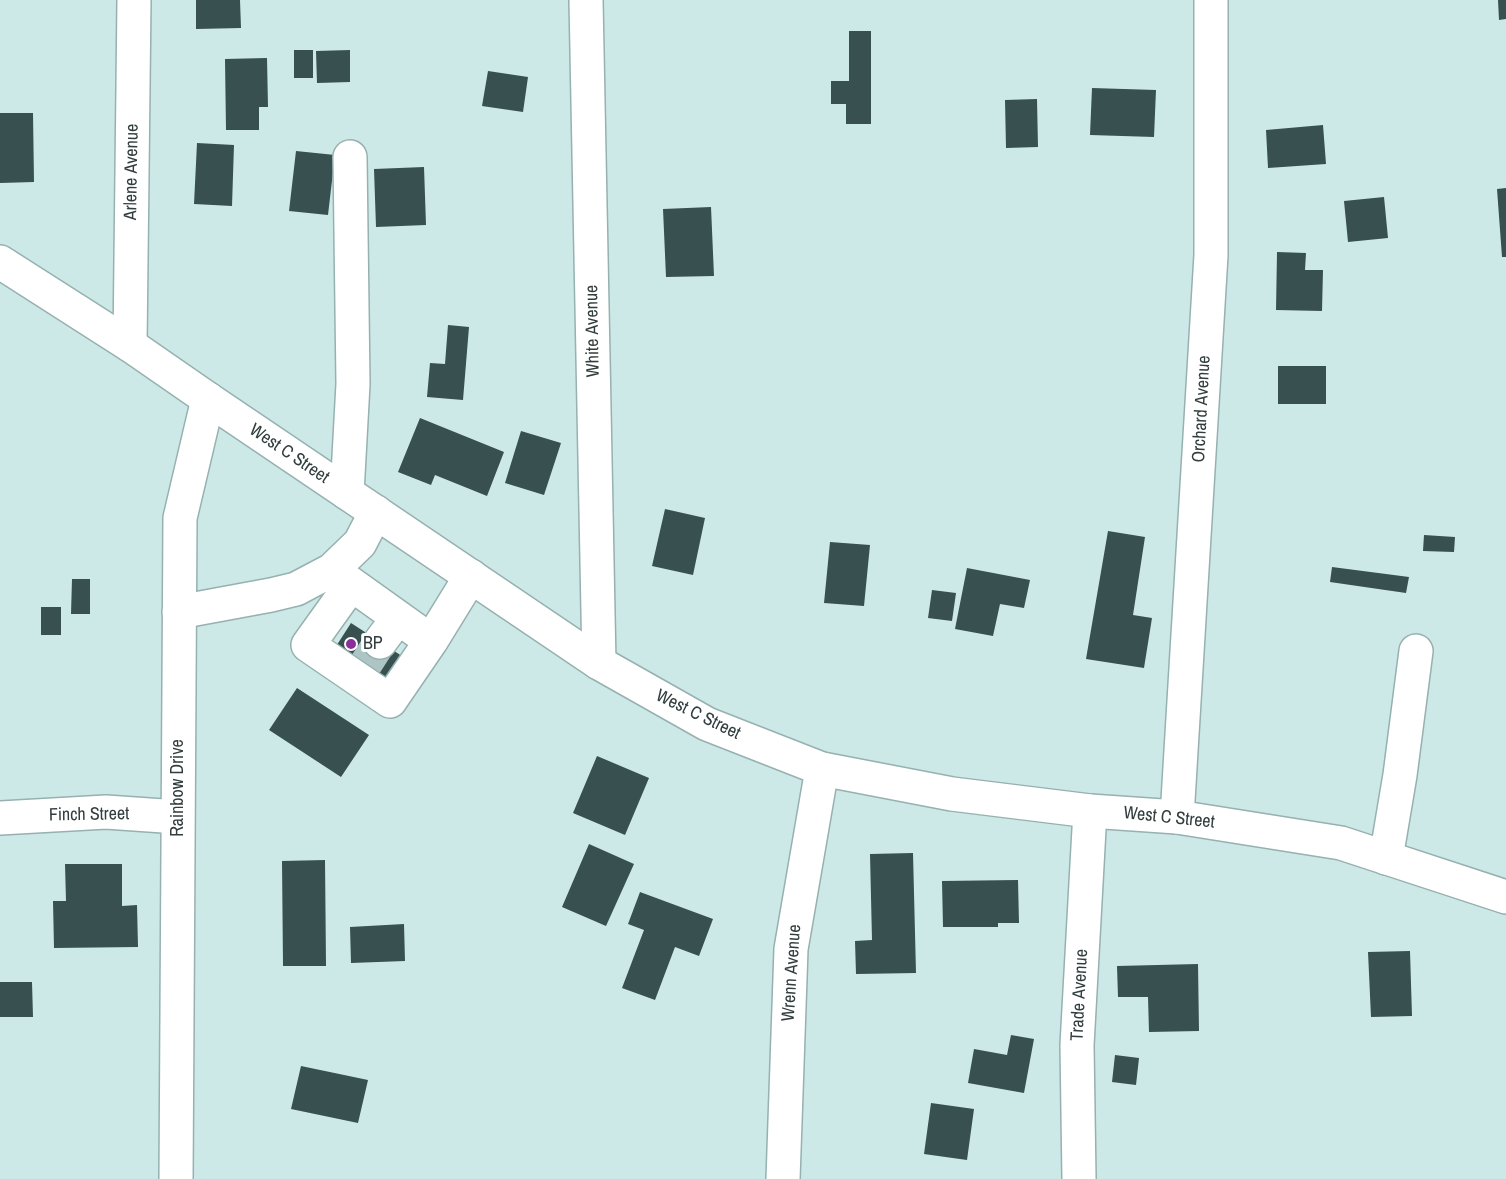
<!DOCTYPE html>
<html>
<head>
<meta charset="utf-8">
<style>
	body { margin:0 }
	canvas { display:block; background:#cce8e7 }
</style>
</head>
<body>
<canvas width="1506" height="1179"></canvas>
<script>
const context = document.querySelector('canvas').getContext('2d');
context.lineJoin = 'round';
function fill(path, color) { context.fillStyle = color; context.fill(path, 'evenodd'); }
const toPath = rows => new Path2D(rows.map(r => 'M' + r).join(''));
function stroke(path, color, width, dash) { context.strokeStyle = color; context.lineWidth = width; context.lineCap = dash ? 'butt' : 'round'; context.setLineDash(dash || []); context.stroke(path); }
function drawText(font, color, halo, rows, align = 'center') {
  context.font = font + ' "Archivo Narrow",sans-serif'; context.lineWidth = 6; context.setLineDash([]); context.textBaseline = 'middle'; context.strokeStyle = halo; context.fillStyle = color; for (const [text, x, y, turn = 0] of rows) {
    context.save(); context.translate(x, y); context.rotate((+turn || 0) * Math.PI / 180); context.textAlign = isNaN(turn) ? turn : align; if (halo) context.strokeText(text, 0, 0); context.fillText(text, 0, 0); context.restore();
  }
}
fill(toPath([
	[196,0,240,0,241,28,196,29],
	[1498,0,1506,0,1506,19,1499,20],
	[849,31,871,31,871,124,846,124,846,104,831,104,831,81,849,81],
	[294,50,313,50,313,78,294,78],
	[350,50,350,82,317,83,316,51],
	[267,58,268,107,259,107,259,130,226,130,225,59],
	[488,71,528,77,523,112,482,106],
	[1092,88,1156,90,1154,137,1090,135],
	[1037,99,1038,147,1006,148,1005,100],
	[0,113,33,113,34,182,0,183],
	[1323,125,1326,164,1268,168,1266,130],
	[197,143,234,145,232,206,194,204],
	[296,151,335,155,328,215,289,211],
	[424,167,426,225,376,227,374,169],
	[1506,188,1506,257,1502,257,1497,189],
	[1384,197,1388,238,1348,242,1344,201],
	[711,207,714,276,666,277,663,209],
	[1277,252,1306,253,1305,270,1323,270,1322,311,1276,310],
	[448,325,469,327,463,400,427,397,430,363,445,364],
	[1278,366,1326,366,1326,404,1278,404],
	[420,418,504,452,487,496,435,475,431,485,398,472],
	[521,431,561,443,544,495,505,483],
	[665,509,705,518,693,575,652,566],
	[1108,531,1145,537,1133,615,1152,618,1144,668,1086,659],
	[1424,535,1455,537,1454,552,1423,551],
	[830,542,870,545,864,606,824,603],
	[1332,567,1409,577,1406,593,1330,582],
	[967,568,1030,580,1024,608,1000,604,993,636,955,629],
	[72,579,90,579,90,614,71,614],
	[932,590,956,593,952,621,928,618],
	[41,607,61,607,61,635,41,635],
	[351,623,408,660,390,688,333,651],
	[297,688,369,735,341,777,269,730],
	[597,756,649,778,625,835,573,813],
	[589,844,634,864,606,926,562,907],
	[913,853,916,973,856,974,855,941,872,940,870,854],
	[325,860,326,966,283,966,282,861],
	[65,864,122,864,122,906,137,905,138,947,54,948,53,901,66,901],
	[1018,880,1019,923,998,923,998,927,943,927,942,881],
	[640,892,713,919,699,956,675,947,655,1000,622,988,644,930,628,924],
	[404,924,405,961,351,963,350,927],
	[1410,951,1412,1016,1371,1017,1368,952],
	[1198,964,1199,1031,1149,1032,1148,997,1118,997,1117,966],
	[0,982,32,982,33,1017,0,1017],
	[1011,1035,1034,1039,1024,1093,968,1083,974,1049,1007,1055],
	[1115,1055,1139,1058,1136,1085,1112,1082],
	[301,1066,368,1080,358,1123,291,1109],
	[931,1103,974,1109,967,1160,924,1154]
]), '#38504f');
stroke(toPath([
	[362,670,380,642]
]), '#adc6c5', 33, [33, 16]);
const minor = toPath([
	[586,0,599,663],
	[130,345,134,0],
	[347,493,353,384,350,157],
	[333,571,431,641,471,576],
	[351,585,308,645,390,701,431,641],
	[179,612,271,595,296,589,332,570,360,543,376,512],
	[380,642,398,618],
	[1177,817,1211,255,1211,0],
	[0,818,106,812,178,817],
	[1386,858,1400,775,1416,651],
	[176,1179,180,518,208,399],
	[783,1179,791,949,822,769],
	[1079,1179,1077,1045,1090,811]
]);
const major = toPath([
	[0,262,130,345,208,399,599,663,707,724,822,769,952,794,1090,811,1177,817,1341,843,1506,897]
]);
stroke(minor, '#96b1b0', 36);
stroke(major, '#96b1b0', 36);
stroke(minor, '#fff', 33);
stroke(major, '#fff', 33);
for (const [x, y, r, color] of [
	[351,644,6,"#8a2e99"]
]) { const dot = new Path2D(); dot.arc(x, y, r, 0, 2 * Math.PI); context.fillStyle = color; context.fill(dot); stroke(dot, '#fff', 2); }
drawText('18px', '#323d3d', '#fff', [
	["Arlene Avenue",132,172,-89],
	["White Avenue",593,331,-91],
	["Orchard Avenue",1202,409,-87],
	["West C Street",289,454,34],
	["West C Street",698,715,26],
	["Rainbow Drive",178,788,-90],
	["Finch Street",89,815,-1],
	["West C Street",1169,818,6],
	["Wrenn Avenue",792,973,-86],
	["Trade Avenue",1080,995,-87]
]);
drawText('18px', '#323d3d', '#fff', [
	["BP",363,644]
], 'left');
</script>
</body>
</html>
